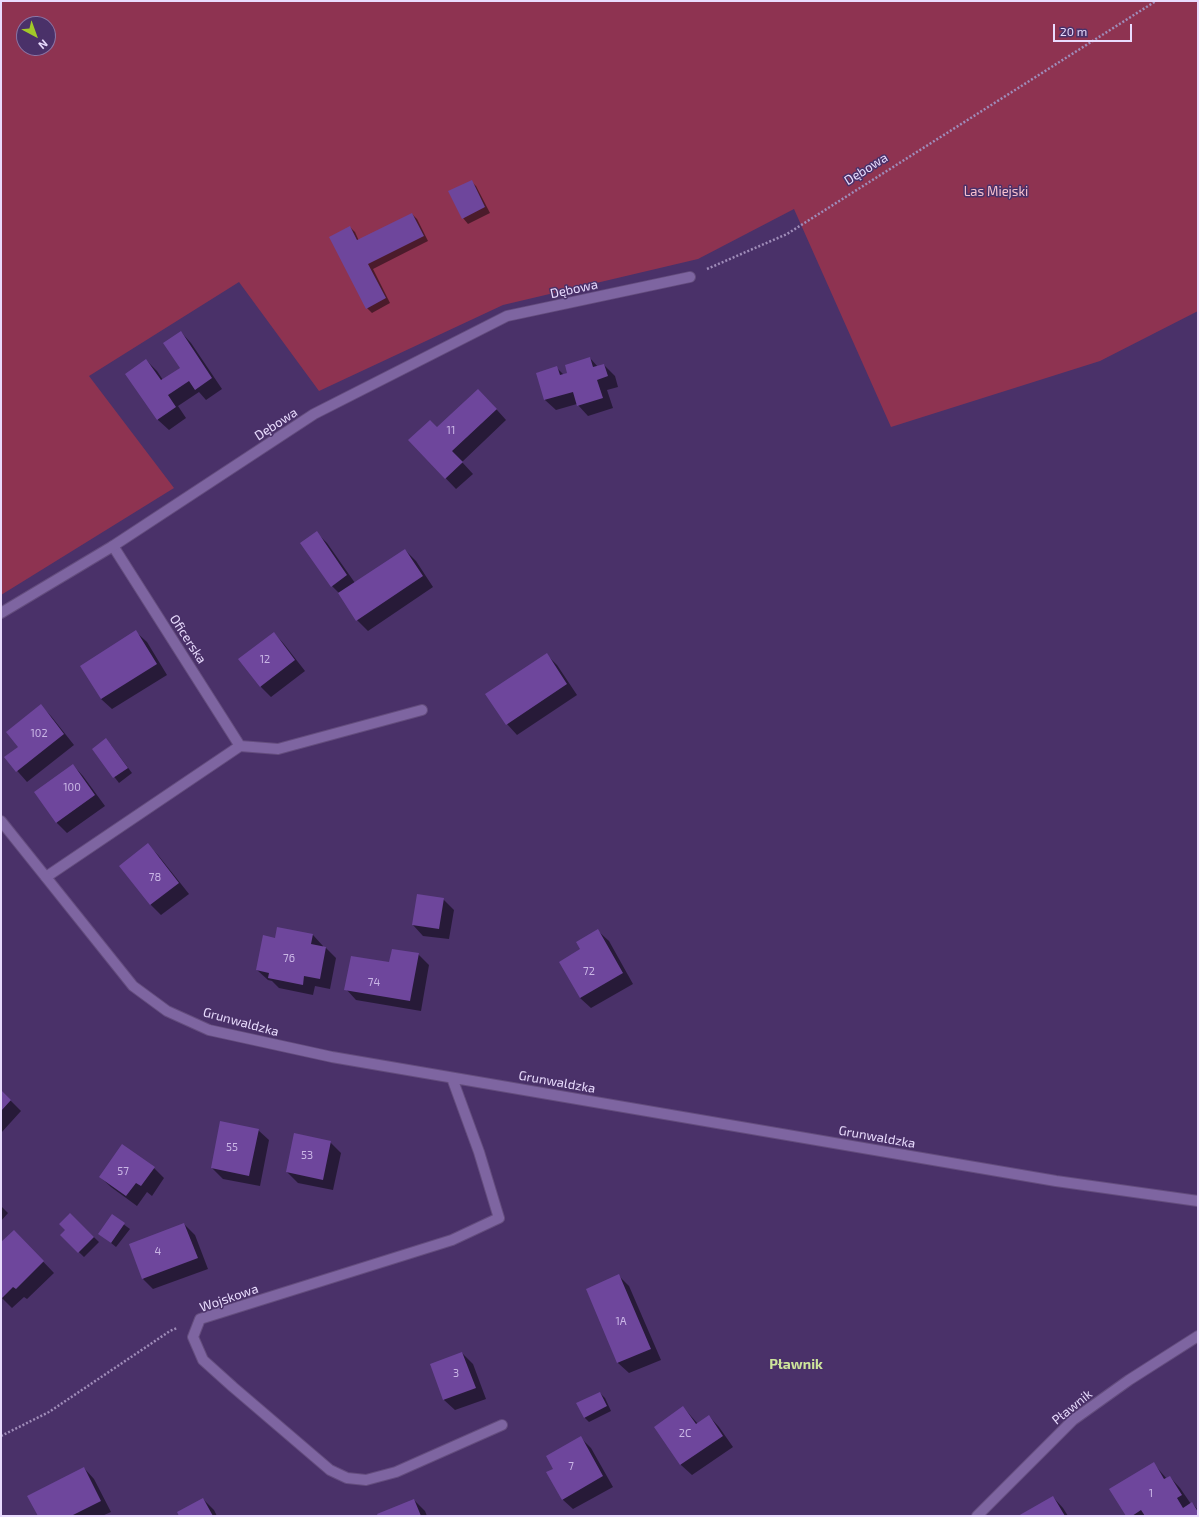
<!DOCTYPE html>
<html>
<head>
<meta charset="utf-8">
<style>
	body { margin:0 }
	#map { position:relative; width:1199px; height:1517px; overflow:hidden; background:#4a3169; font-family:"Exo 2",sans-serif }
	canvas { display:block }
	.frame { position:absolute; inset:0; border:2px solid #e9dcfe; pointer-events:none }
	.north { position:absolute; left:16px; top:16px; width:40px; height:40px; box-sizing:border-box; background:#4a3169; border:1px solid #8a75a5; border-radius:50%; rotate:139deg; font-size:11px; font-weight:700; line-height:16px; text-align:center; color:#e9dcfe }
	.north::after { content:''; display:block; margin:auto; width:14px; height:18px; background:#a2c928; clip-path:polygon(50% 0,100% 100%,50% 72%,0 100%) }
	.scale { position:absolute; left:1053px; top:24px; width:79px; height:18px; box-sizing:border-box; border:2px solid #e9dcfe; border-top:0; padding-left:5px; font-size:12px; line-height:14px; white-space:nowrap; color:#e9dcfe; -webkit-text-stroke:3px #4a3169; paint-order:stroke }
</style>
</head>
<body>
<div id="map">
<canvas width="1199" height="1517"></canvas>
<div class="frame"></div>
<div class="north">N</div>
<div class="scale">20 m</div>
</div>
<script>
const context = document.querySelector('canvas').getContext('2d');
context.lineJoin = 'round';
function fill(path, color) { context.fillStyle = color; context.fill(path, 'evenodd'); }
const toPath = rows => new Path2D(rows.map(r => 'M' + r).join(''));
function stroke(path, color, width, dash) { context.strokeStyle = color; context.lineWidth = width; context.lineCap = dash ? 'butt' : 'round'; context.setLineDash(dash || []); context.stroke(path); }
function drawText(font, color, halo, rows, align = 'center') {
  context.font = font + ' "Exo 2",sans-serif'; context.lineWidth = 3; context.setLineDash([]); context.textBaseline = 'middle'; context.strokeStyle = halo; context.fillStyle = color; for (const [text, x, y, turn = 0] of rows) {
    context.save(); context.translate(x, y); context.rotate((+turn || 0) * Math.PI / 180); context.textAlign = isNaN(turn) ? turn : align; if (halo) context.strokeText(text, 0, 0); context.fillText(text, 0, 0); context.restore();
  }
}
fill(toPath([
	[1,1,1198,1,1198,311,1100,361,891,427,794,209,698,259,503,305,319,391,239,282,89,376,174,488,1,595],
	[24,24,48,24,48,48,24,48]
]), '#8e3351');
fill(toPath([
	[471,181,476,186,490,213,468,224,463,218],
	[412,214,417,219,428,241,373,269,390,303,372,313,367,308,350,227,355,232,359,241],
	[181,332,191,343,222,389,206,400,199,392,178,406,186,418,169,430,158,420,127,374,146,360,157,371,163,380,181,368],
	[590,358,598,367,604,365,615,376,618,387,607,390,613,408,588,416,577,404,556,410,545,400,537,373,557,368,564,375],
	[489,401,506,420,462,462,473,474,456,489,409,440,437,429],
	[317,533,327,543,355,583,405,550,416,561,433,587,368,631,357,620,341,595,332,586],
	[136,632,147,642,167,675,112,709,101,699],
	[274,633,284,644,305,671,271,697,261,687,240,659],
	[546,654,557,665,577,695,517,735,507,724],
	[41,706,51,716,74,745,27,782,5,757,19,747],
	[111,745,132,773,119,783,93,749],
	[73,765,83,776,105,806,67,833,56,822],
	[148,845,158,855,189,894,161,915,151,905,120,866],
	[443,899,454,910,449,939,423,936,413,925],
	[598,931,609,941,633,984,591,1008,580,998],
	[313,935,323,946,323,947,326,948,336,958,330,989,315,986,313,995,279,988,272,981,268,980,257,970,276,939],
	[418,954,429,965,421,1011,356,1000,346,989],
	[1,1091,21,1111,1,1133],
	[258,1130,269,1140,260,1186,223,1179,212,1168],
	[330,1142,341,1153,333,1190,298,1183,287,1172],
	[154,1168,164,1178,152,1196,147,1192,137,1206,111,1187,100,1177],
	[1,1206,8,1213,1,1221],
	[70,1214,99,1242,84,1257,61,1235,66,1230],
	[112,1216,130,1229,116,1247,100,1234],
	[184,1224,195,1235,208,1269,153,1289,143,1279],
	[14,1231,54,1273,27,1299,24,1297,12,1308,1,1297,1,1244],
	[619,1276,629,1286,661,1360,629,1373,618,1363,587,1289],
	[462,1353,473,1364,486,1399,455,1410,444,1400,431,1365],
	[600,1393,605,1398,611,1411,589,1422,584,1417],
	[683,1407,698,1424,709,1416,719,1427,733,1447,692,1475,681,1465,655,1427],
	[581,1438,591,1448,613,1487,573,1509,562,1499,554,1469],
	[1153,1463,1167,1479,1170,1477,1180,1488,1191,1504,1192,1503,1198,1510,1198,1516,1127,1516],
	[84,1468,94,1479,111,1512,102,1516,39,1516],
	[1053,1497,1063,1508,1068,1516,1020,1516],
	[203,1499,214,1510,217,1516,180,1516],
	[414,1500,425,1511,427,1516,379,1516]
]), '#0007');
fill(toPath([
	[472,180,485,207,462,219,448,191],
	[412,213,424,236,368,264,386,298,366,309,329,237,350,226,357,240],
	[181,331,212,378,195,390,189,381,168,395,176,407,157,420,125,374,146,359,161,380,180,368,163,343],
	[590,357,593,367,604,364,608,376,597,380,603,398,577,406,573,392,544,400,536,373,557,366,560,375,567,373,565,365],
	[478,389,497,409,452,451,463,462,445,479,408,440,430,420,437,427],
	[317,531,347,575,331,587,300,543],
	[405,549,423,576,356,621,338,593],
	[136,630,157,664,101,699,80,666],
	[274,632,295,660,260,687,238,659],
	[547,653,567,684,506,725,485,694],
	[41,704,64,734,16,772,4,757,18,747,6,732],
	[106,738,128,768,113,778,92,749],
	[73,764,95,795,56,823,34,792],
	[148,843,179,883,150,905,119,866],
	[417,894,444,898,439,929,412,925],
	[277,927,313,934,311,944,326,947,320,979,304,976,303,985,268,978,269,973,256,970,263,935,275,938],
	[598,929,623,973,580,998,559,962,580,949,576,942],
	[392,949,419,953,410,1001,344,990,351,956,389,962],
	[1,1090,11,1100,1,1111],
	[220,1121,259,1129,249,1176,211,1168],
	[294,1133,331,1141,323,1180,286,1172],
	[122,1144,155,1167,141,1186,136,1183,126,1196,99,1177],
	[70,1213,94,1237,78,1253,60,1235,65,1230,59,1224],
	[112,1214,125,1223,111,1243,98,1234],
	[184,1223,198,1258,142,1279,129,1244],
	[14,1230,44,1261,16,1289,13,1287,1,1299,1,1242],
	[619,1274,651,1349,617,1363,586,1289],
	[462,1352,476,1388,443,1400,430,1364],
	[600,1392,607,1406,584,1418,576,1403],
	[683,1406,696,1424,709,1415,723,1436,680,1465,654,1427],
	[581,1436,603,1476,562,1500,546,1472,553,1469,546,1456],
	[1154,1462,1164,1479,1170,1476,1182,1495,1177,1498,1183,1508,1192,1502,1198,1512,1198,1516,1145,1516,1141,1510,1132,1516,1126,1516,1109,1489],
	[84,1467,101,1501,71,1516,38,1516,27,1496],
	[1053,1496,1065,1516,1018,1516],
	[203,1498,213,1516,179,1516,177,1512],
	[414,1499,421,1516,378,1516,377,1514]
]), '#6e469c');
const lane = toPath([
	[240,746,278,749,422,710],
	[46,877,240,746,113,546]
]);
const street = toPath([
	[1,613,113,546,314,414,507,316,690,277],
	[1,821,133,986,167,1011,209,1030,332,1057,1056,1181,1198,1201],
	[452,1078,479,1152,499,1218,452,1240,200,1319,193,1337,203,1360,233,1387,330,1470,347,1478,366,1480,396,1472,502,1425],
	[977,1516,1073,1420,1129,1380,1198,1336]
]);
stroke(lane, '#644d7e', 12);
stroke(street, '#644d7e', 12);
stroke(toPath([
	[707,269,787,234,1156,1],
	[1,1436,49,1412,170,1331,177,1328]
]), '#9f8cb9', 2.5, [2, 2]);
stroke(lane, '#7e65a1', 10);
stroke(street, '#7e65a1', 10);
drawText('11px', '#cab6e6', null, [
	["11",451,430],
	["12",265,659],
	["102",39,733],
	["100",72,787],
	["78",155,877],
	["76",289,958],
	["72",589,971],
	["74",374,982],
	["55",232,1147],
	["53",307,1155],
	["57",123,1171],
	["4",158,1251],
	["1A",621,1321],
	["3",456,1373],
	["2C",685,1433],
	["7",571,1466],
	["1",1151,1493]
]);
drawText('13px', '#e9dcfe', '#4a3169', [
	["Dębowa",866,169,-32],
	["Dębowa",574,289,-12],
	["Dębowa",276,424,-33],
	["Oficerska",188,639,57],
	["Grunwaldzka",241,1022,15],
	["Grunwaldzka",557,1082,10],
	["Grunwaldzka",877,1137,10],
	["Wojskowa",229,1298,-19],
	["Pławnik",1072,1407,-39]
]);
drawText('13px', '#f8c0cd', '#4a3169', [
	["Las Miejski",996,192]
]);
drawText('bold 14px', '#cde59b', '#4a3169', [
	["Pławnik",796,1364]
]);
</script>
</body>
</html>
